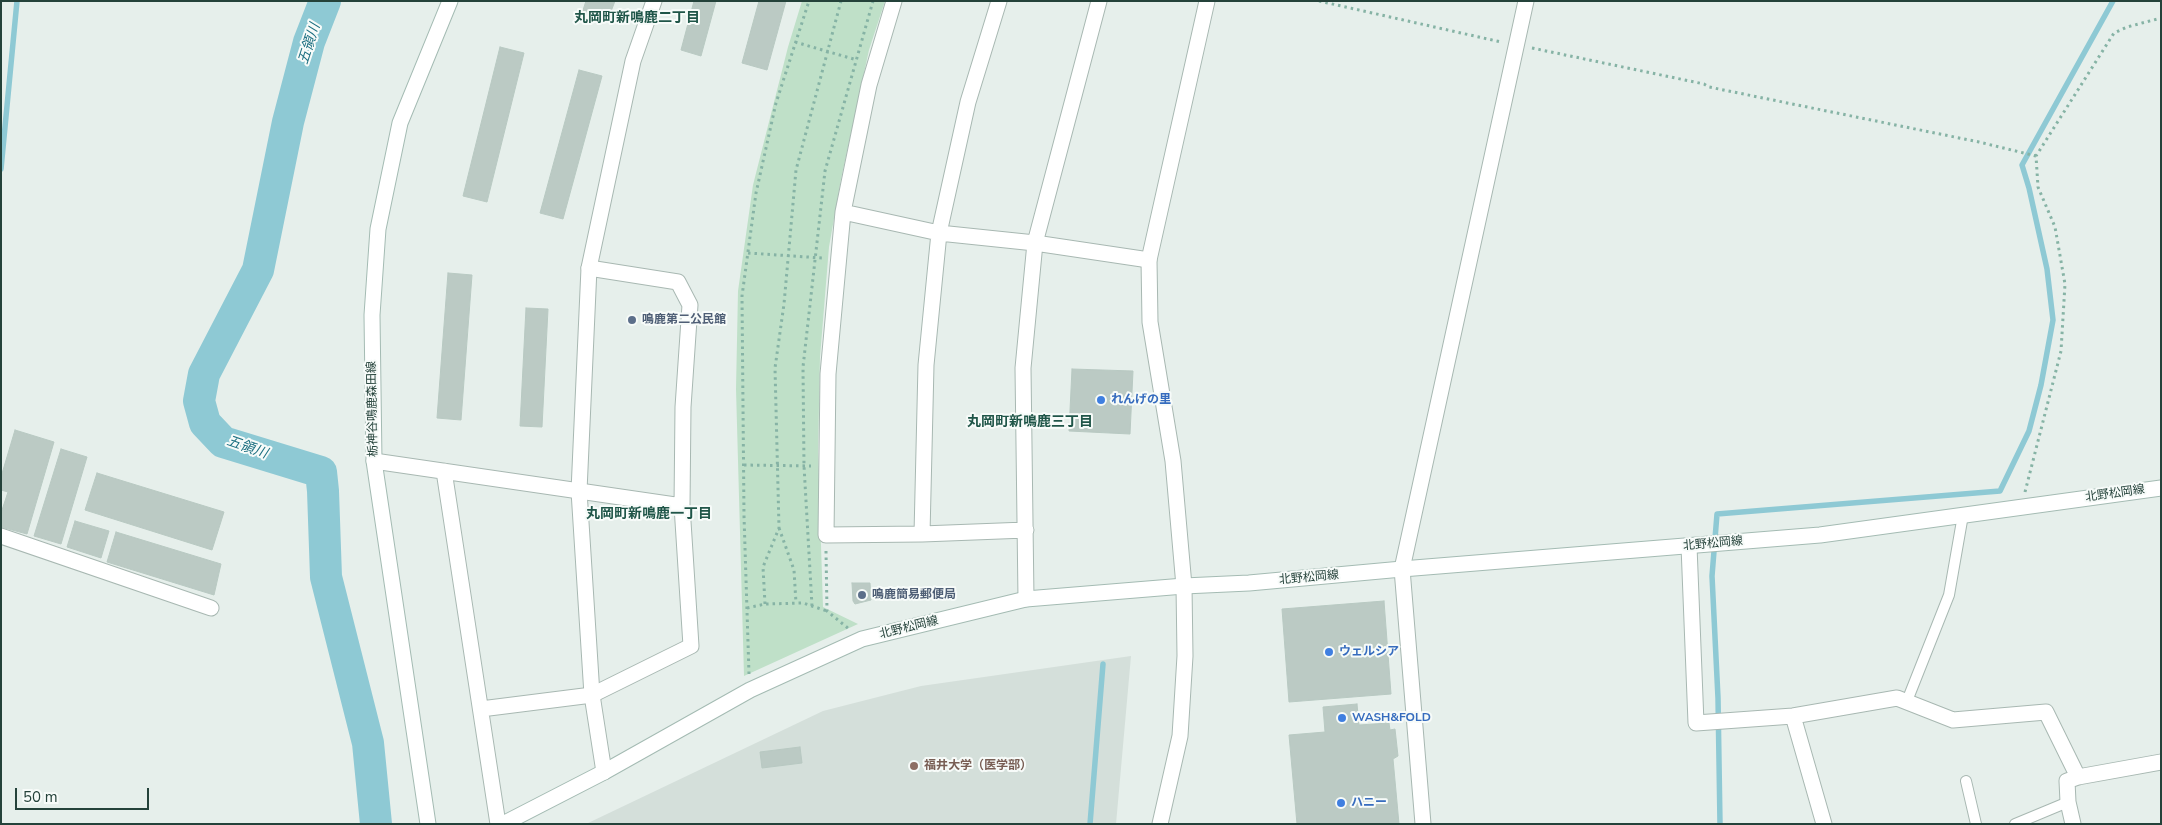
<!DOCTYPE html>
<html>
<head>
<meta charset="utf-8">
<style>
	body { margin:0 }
	#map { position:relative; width:2162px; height:825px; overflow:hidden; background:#e6efeb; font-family:"Nunito Sans",sans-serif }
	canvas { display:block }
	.frame { position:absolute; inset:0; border:2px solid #24423a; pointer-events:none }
	.scale { position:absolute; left:15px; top:788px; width:134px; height:22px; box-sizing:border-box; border:2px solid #24423a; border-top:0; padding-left:6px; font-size:15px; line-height:18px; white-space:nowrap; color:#24423a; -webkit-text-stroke:4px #f7fbf9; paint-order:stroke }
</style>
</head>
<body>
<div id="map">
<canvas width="2162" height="825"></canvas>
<div class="frame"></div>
<div class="scale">50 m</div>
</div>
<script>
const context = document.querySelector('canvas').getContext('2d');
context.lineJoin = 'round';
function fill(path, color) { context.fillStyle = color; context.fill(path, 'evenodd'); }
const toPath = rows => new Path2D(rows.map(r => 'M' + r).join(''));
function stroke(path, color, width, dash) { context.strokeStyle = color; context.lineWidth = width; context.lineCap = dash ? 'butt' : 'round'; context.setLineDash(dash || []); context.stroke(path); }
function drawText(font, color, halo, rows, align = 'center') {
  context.font = font + ' "Nunito Sans","Noto Sans JP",sans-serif'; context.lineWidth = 4; context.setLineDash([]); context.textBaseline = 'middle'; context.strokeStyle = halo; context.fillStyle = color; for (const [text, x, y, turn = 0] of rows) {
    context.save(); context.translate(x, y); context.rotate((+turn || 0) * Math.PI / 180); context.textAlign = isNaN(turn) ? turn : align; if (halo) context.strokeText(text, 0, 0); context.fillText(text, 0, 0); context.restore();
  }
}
fill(toPath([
	[1131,656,1116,824,586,824,823,711,921,686]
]), '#d4dfda');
fill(toPath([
	[802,1,885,1,869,50,841,179,829,247,820,357,818,453,823,607,858,624,744,676,736,389,738,291,753,185,788,47]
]), '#bfe0c8');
stroke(toPath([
	[1,169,17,1],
	[1090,824,1103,664],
	[1720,824,1718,698,1712,576,1717,514,2000,491,2029,431,2041,385,2053,320,2047,269,2029,188,2022,165,2113,1]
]), '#8ec9d4', 5.5);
stroke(toPath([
	[325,1,309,42,288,122,258,270,204,374,199,401,205,423,223,442,321,472,323,491,326,577,368,743,376,824]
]), '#8ec9d4', 32);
const building = toPath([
	[586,1,615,1,607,22,582,13,586,1],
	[694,1,716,1,701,56,681,50,694,1],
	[759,1,786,1,767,70,742,63,759,1],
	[500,47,524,53,487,202,463,196,500,47],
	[579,70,602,76,563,219,540,213,579,70],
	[448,273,472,275,461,420,437,418,448,273],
	[526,308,548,309,542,427,520,426,526,308],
	[1072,369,1133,371,1130,434,1069,431,1072,369],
	[15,430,54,442,27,534,1,527,1,513,8,492,1,490,1,477,15,430],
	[61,449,87,457,61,544,34,536,61,449],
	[97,473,224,512,212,550,85,510,97,473],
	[75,521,109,531,101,558,67,547,75,521],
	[116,532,221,564,214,595,107,562,116,532],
	[852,583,870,583,871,600,855,604,853,601,852,583],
	[1384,601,1391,694,1289,702,1282,609,1384,601],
	[1357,704,1359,725,1389,723,1390,730,1395,729,1398,756,1393,759,1399,824,1297,824,1289,735,1325,732,1323,707,1357,704],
	[800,747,802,763,762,768,760,752,800,747]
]);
fill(building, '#bbcac4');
stroke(building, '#b8c9c2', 1);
const service = toPath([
	[1907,701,1949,595,1963,515],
	[1966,781,1976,824],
	[2015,824,2068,802]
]);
const minor = toPath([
	[894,1,869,85,843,212,828,374,826,535,922,534,1026,530],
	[843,212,939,233,1035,243,1149,260],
	[374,461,682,506],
	[444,471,498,824],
	[922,534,926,365,939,233,968,102,999,1],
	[1,536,211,608],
	[1689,546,1696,723,1793,716,1897,698,1953,720,2046,712,2078,777],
	[1402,569,1526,1],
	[1026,599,1023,368,1035,243,1099,1],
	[481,709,592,695,691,646,682,506,683,407,690,305,678,282,589,268],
	[1793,716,1824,824],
	[2073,824,2068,802,2067,781,2078,777,2161,762]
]);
const tertiary = toPath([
	[1402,569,1423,824],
	[604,772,592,695,579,491,589,268,633,61,654,1],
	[1160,824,1180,736,1185,656,1184,586,1173,461,1150,322,1149,260,1207,1]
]);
const secondary = toPath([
	[428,824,374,461,372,315,378,229,400,123,450,1],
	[503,824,604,772,750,690,862,639,1026,599,1184,586,1249,583,1402,569,1820,535,2161,488]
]);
stroke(service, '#a8b8b2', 12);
stroke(minor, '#a8b8b2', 17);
stroke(tertiary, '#a8b8b2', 17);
stroke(secondary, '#a4bbb3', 17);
stroke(toPath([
	[1319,1,1501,42],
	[795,42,857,60],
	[1532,48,1704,84,1709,87,1979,142,2036,156],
	[748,253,822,258],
	[744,465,811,466],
	[2025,492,2061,351,2065,284,2055,227,2038,187,2036,156,2114,33,2127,27,2161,18],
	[779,528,794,570,796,603],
	[826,551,827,611,849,629],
	[765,604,763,567,779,528,775,368,784,304,796,170,841,1],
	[812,606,804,466,803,367,825,171,873,1],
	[747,608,765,604,803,603,827,611],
	[749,674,744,516,742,296,756,193,776,103,809,1]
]), '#86b3a5', 3, [2.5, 4]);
stroke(service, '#fff', 10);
stroke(minor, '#fff', 15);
stroke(tertiary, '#fff', 15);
stroke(secondary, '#fff', 15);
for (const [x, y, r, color] of [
	[632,320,5,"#5c6f8a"],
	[1101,400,5,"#3f7fe0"],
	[862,595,5,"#5c6f8a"],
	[1329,652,5,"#3f7fe0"],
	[1342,718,5,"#3f7fe0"],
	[914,766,5,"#8d6e63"],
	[1341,803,5,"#3f7fe0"]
]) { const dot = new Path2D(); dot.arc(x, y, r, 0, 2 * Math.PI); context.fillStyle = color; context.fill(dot); stroke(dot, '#f7fbf9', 2); }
drawText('bold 12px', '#4e5e75', '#f7fbf9', [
	["鳴鹿第二公民館",642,320],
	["鳴鹿簡易郵便局",872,595]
], 'left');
drawText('bold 12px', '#366cbe', '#f7fbf9', [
	["れんげの里",1111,400],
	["ウェルシア",1339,652],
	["WASH&FOLD",1352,718],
	["ハニー",1351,803]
], 'left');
drawText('12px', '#24423a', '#f7fbf9', [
	["栃神谷鳴鹿森田線",373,409,-91],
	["北野松岡線",2115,494,-8],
	["北野松岡線",1713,544,-5],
	["北野松岡線",1309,578,-5],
	["北野松岡線",909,628,-14]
]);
drawText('bold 12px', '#785e54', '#f7fbf9', [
	["福井大学（医学部）",924,766]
], 'left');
drawText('bold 14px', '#1f5548', '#f7fbf9', [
	["丸岡町新鳴鹿二丁目",637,19],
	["丸岡町新鳴鹿三丁目",1030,423],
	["丸岡町新鳴鹿一丁目",649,515]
]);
drawText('italic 14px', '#1c6f80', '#f7fbf9', [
	["五領川",310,44,-72],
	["五領川",247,448,19]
]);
</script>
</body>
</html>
